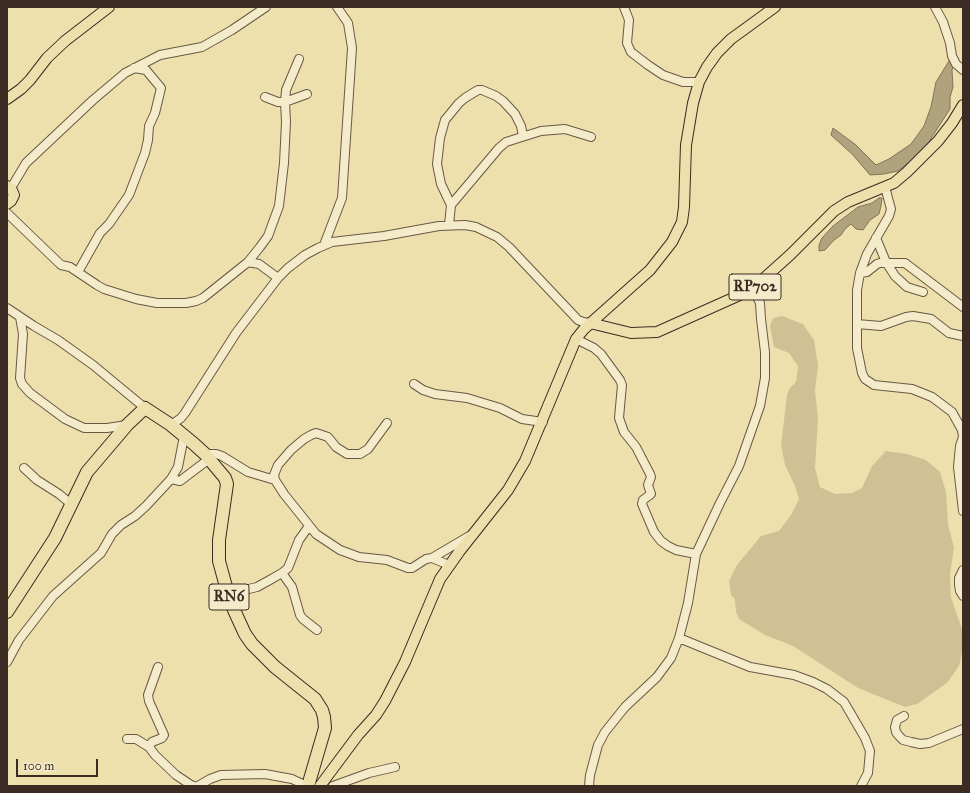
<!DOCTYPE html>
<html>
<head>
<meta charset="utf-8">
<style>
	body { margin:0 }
	#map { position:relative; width:970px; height:793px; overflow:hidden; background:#eee0ad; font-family:"IM FELL Great Primer",serif }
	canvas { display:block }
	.frame { position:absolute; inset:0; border:8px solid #3b2b22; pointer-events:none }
	.scale { position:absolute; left:16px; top:759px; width:82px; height:18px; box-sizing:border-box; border:2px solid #3b2b22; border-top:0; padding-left:5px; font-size:12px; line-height:14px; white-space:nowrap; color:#3b2b22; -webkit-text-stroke:3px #f4ebca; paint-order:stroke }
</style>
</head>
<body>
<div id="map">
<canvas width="970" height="793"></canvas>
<div class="frame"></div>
<div class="scale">100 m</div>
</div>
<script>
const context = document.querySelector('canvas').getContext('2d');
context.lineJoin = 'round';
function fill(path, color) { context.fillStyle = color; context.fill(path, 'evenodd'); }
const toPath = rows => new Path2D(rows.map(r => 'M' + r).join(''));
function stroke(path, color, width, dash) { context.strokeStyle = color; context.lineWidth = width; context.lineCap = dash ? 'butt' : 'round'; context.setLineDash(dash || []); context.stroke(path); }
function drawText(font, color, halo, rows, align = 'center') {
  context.font = font + ' "IM FELL Great Primer",serif'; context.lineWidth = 3; context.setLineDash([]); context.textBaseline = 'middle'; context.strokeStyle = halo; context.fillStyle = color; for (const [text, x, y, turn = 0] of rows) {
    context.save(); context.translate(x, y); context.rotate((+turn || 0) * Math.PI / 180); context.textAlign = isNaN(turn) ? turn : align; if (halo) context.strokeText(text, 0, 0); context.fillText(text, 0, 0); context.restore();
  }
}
fill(toPath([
	[782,316,803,324,814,340,818,365,815,390,818,419,815,468,820,487,835,494,852,493,862,488,872,466,886,451,907,454,926,460,940,472,946,492,948,524,954,548,950,574,951,597,963,632,963,647,959,666,947,683,917,704,905,707,858,688,793,646,765,635,739,619,736,612,735,599,731,595,729,581,737,565,761,536,779,531,791,515,799,499,795,486,785,465,781,445,787,395,790,388,796,382,798,366,789,353,774,347,770,326,773,318]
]), '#d0c195');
const water = toPath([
	[949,61,954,63,952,70,953,87,950,97,950,109,923,151,898,171,884,174,870,175,853,155,831,135,833,128,856,145,876,165,889,159,911,144,924,126,931,107,936,82,949,61],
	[879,198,882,198,881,206,879,214,870,220,863,230,856,229,851,224,845,229,841,235,834,240,825,250,819,251,819,245,822,238,833,226,858,207,872,203,879,198]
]);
fill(water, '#b1a27e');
stroke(water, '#827259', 1);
const minor = toPath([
	[624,7,629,20,627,43,631,52,648,65,663,75,683,82,699,82],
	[935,7,943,22,950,43,952,56,956,64,963,70],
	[265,97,278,102,285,102,307,94],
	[885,187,891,209,889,216,867,254,860,273,857,290,857,348,862,373,865,379,874,385,912,389,932,397,952,412,962,430,963,437],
	[11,188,26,163,93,100,125,73,160,55,202,47,232,30,266,7],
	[451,205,441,184,437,164,440,138,445,120,459,103,465,98,478,90,482,90,496,96,503,101,515,114,521,126,523,136],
	[7,213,59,263,61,265,70,267,97,285,104,289,136,299,157,303,186,303,196,301,203,298,248,262,260,247,268,236,279,206,284,163,286,122,285,102,286,90,299,59],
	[449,225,451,205,499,148,506,142,541,131,565,129,591,137],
	[876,238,886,262,895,276,907,287,923,292],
	[324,245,342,198,352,48,348,23,337,7],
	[248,262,259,264,278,278],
	[78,272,100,233,109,224,129,195,145,153,148,140,149,126,155,113,161,88,146,70,134,68],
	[860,273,867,272,877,264,880,263,905,263,963,307],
	[7,308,34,326,58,340,93,365,145,408],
	[20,317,23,334,20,378,22,384,30,393,65,419,84,428,107,428,127,425],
	[857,324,881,326,906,317,913,316,931,319,949,333,963,336],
	[576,339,594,348,601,354,620,380,622,385,619,418,624,432,636,447,650,474,651,477,648,485,651,494,643,500,642,504,654,532,661,541,668,546,676,550,696,554],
	[414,384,423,390,435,394,467,398,500,408,522,419,543,422],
	[387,423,368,449,360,454,347,454,336,447,328,437,316,433,311,435,304,439,291,450,278,465,274,475,275,480,284,494,316,534,340,550,359,557,387,560,408,568,412,568,426,559,432,558,449,565],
	[171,425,181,418,185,413,236,333,278,278,288,268,305,255,318,248,332,242,384,236,439,226,465,225,476,227,497,237,509,247,578,320,583,322,590,323],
	[963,437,960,446,958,467,963,511],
	[205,454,216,454,222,456,248,472,275,480],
	[24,468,37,480,59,494,71,504],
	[171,479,180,481,209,459],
	[432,558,471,535],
	[963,570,959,578,959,585,960,591,963,596],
	[282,573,292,587,300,615,303,619,317,630],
	[228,594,257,587,268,581,282,573,288,568,299,540,309,526],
	[679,638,750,667,794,675,813,682,827,689,844,702,865,738,870,751,868,773,861,786],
	[7,662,19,640,53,596,101,553,112,534,121,525,135,516,146,506,171,479,178,467,184,436],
	[158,667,148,695,149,701,164,735,162,738,152,742,149,747,155,755,176,775,191,785,194,786],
	[904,716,897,720,895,727,896,732,899,736,903,740,911,742,920,744,929,743,963,729],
	[127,739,136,739,149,747],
	[198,786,210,779,221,775,265,774,292,779,307,786],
	[333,786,369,773,395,767],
	[589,786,590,775,598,745,605,732,625,707,657,677,671,658,679,638,688,603,696,554,720,503,739,466,760,406,765,378,765,352,761,319,760,303,757,297,751,290]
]);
const major = toPath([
	[7,99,21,89,30,80,47,58,65,41,109,7],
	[7,186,11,188,14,195,11,201,7,204],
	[590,323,631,333,657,332,751,290,790,255,834,211,848,202,894,183,907,172,938,141,952,123,963,105],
	[320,786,358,735,376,715,385,701,405,662,440,579,459,552,508,490,525,461,576,339,584,329,650,270,672,242,682,222,684,207,686,145,693,103,699,82,707,67,717,53,731,39,775,7]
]);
const highway = toPath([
	[7,612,55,538,87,472,127,425,145,408,171,425,194,444,205,454,225,478,227,484,219,540,219,561,228,594,234,610,245,634,252,644,275,667,315,699,322,710,324,717,325,728,308,786]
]);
stroke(minor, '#685845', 10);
stroke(major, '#3b2b22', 12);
stroke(highway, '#3b2b22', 14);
stroke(minor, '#f4ebca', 8);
stroke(major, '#eee0ad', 10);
stroke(highway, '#eee0ad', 12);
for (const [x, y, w] of [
	[755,287,52],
	[229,597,40]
]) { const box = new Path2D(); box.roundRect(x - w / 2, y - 13, w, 26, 3); context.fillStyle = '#f4ebca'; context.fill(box); stroke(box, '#3b2b22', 1); }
drawText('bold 15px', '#3b2b22', null, [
	["RP702",755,287],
	["RN6",229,597]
]);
</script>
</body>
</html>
